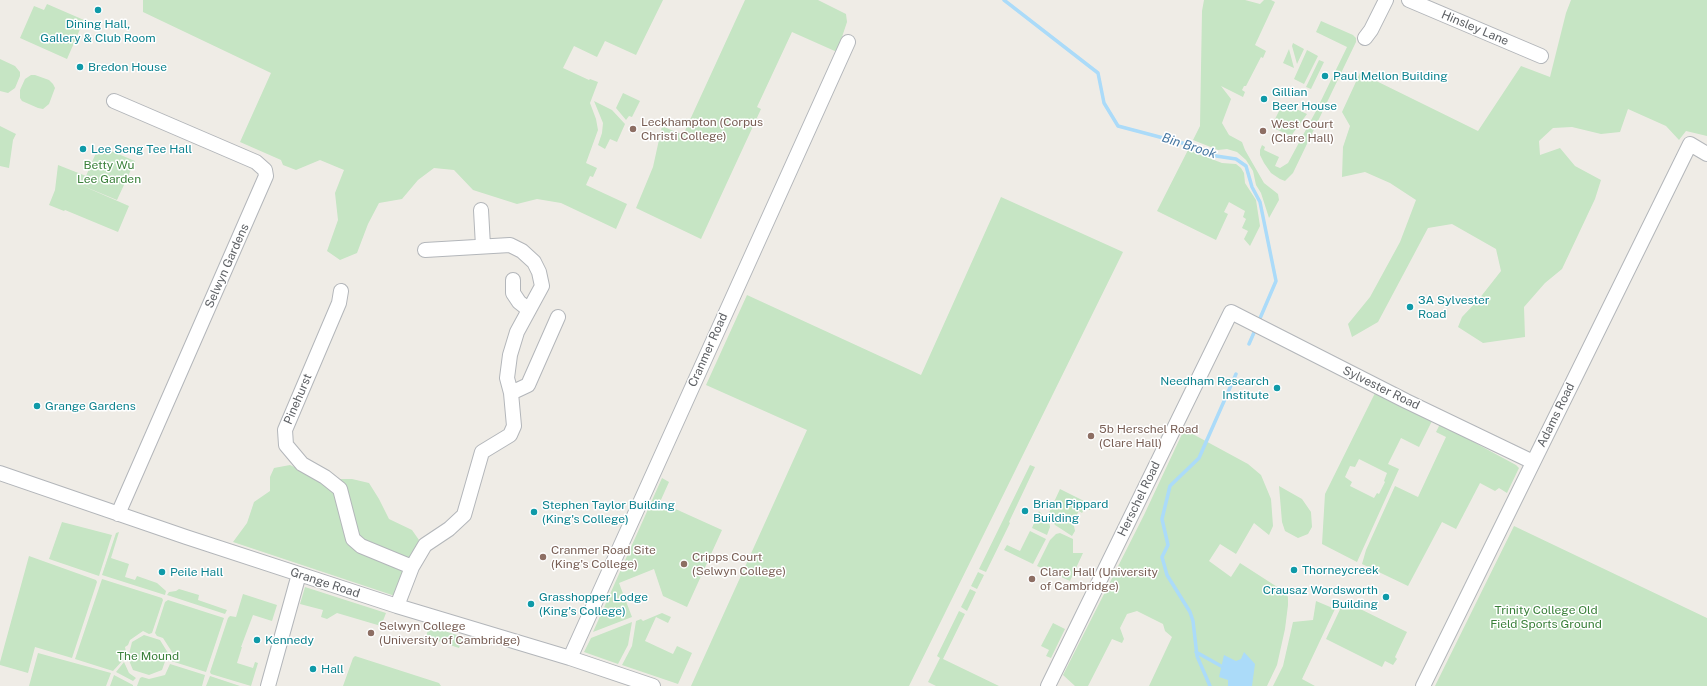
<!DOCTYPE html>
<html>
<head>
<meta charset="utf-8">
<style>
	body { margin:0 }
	canvas { display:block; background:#efece6 }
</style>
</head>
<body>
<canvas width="1707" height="686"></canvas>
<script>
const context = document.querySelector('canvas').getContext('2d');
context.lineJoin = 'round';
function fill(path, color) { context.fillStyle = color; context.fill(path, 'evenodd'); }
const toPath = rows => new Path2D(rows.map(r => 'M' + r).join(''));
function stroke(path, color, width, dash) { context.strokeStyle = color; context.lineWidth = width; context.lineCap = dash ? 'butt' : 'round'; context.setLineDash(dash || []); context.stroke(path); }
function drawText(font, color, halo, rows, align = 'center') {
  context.font = font + ' "Public Sans",sans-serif'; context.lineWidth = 3; context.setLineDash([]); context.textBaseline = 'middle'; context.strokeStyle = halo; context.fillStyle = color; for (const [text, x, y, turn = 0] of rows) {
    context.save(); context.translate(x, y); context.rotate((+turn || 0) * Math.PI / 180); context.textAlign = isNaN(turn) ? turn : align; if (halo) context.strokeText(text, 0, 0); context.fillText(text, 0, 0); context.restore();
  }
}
fill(toPath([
	[143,0,663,0,636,55,605,41,597,57,574,46,563,68,589,80,590,79,598,82,590,103,596,119,598,130,586,163,597,168,593,177,590,176,586,185,627,204,616,229,561,203,537,199,517,204,473,190,454,170,434,168,418,180,402,199,379,203,368,224,357,253,340,260,327,251,338,220,335,193,344,170,320,160,296,170,283,165,281,160,240,142,271,73,143,12],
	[745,0,818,0,846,14,847,22,837,52,792,32,757,107,761,109,701,239,636,208,653,167,662,126,683,135],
	[1204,0,1245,0,1260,4,1264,0,1271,0,1275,2,1255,45,1266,51,1263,58,1261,57,1246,86,1244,86,1242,90,1245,92,1243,97,1221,86,1231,99,1222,123,1229,135,1242,142,1245,150,1264,183,1278,194,1279,200,1269,218,1261,193,1256,185,1253,171,1246,160,1237,152,1227,149,1218,150,1193,140,1200,126,1202,11],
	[1571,0,1707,0,1707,136,1686,131,1679,140,1666,126,1628,109,1620,132,1601,134,1572,127,1553,128,1539,141,1540,155,1560,148,1575,166,1601,180,1595,199,1562,269,1545,283,1524,307,1525,337,1483,343,1458,327,1462,317,1479,299,1501,271,1496,249,1452,224,1428,228,1378,322,1352,337,1348,324,1370,297,1400,242,1416,200,1390,183,1365,172,1342,177,1343,147,1350,126,1342,112,1360,73,1478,131,1521,66,1550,77,1566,13],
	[47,4,84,20,67,59,20,38,34,6,44,10],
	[1321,21,1353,35,1356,38,1356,42,1293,173,1285,181,1280,179,1271,173,1264,163,1260,155,1260,150,1262,145,1265,147,1264,150,1279,157,1275,166,1280,168,1288,163,1316,111,1347,47,1316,32],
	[1293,43,1304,49,1297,64,1292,46],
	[1289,49,1294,68,1283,63],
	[1307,50,1318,56,1304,84,1294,79],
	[0,59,15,66,20,72,20,76,15,88,8,93,0,91],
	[1319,60,1324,62,1311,89,1306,87],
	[31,75,35,75,49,80,53,84,55,88,49,104,43,109,38,108,22,101,20,98,20,90,25,79],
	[623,93,640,101,632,117,629,116,626,120,616,108],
	[594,101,612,110,625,124,617,142,610,139,605,149,598,145,602,133,603,123],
	[1283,103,1307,114,1291,136,1271,127],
	[0,126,16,134,13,140,9,168,0,166],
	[99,146,135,161,117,200,76,183,129,206,118,232,65,210,64,211,49,205,55,190,58,165,86,176],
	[1188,150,1222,163,1236,164,1241,168,1244,173,1245,183,1256,200,1260,226,1250,246,1244,239,1248,231,1242,228,1246,219,1243,217,1245,211,1229,202,1224,212,1228,214,1216,240,1157,211],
	[1001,197,1123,252,909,686,691,686,807,430,706,385,747,295,921,375],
	[1375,393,1432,421,1419,447,1401,438,1388,464,1399,469,1357,562,1322,544,1325,494],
	[1359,459,1387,473,1384,481,1385,482,1379,494,1377,493,1374,498,1350,486,1352,482,1345,477,1350,466,1355,467],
	[1440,424,1516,465,1519,468,1507,493,1499,488,1495,491,1480,483,1456,529,1442,522,1408,586,1362,564,1366,550,1395,486,1418,497,1446,437,1436,432],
	[1189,432,1248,464,1261,475,1271,499,1273,526,1269,535,1254,523,1236,554,1220,544,1209,561,1231,577,1240,563,1285,592,1288,597,1288,605,1285,629,1277,665,1267,686,1149,686,1172,637,1165,631,1163,624,1137,611,1127,614,1120,628,1124,639,1122,643,1112,639,1088,686,1075,686,1063,675,1144,515,1182,434],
	[290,465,320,479,352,479,369,483,379,499,389,519,412,530,419,540,403,570,401,585,395,596,233,542,247,523,254,502,270,491,270,477,274,468],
	[1030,465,1035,467,1009,522,1010,523,986,572,979,569],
	[662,478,669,482,660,502,722,530,687,607,663,596,654,569,619,583,632,617,593,632],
	[1279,486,1302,499,1311,512,1312,527,1308,534,1298,538,1285,531,1282,522],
	[1060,489,1092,505,1090,510,1085,508,1082,513,1079,511,1073,521,1075,531,1072,536,1055,525,1048,515],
	[1039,511,1049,522,1050,527,1047,535,1032,528],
	[62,522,112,535,99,576,49,559],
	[1514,526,1707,618,1707,686,1435,686],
	[1030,531,1046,539,1033,564,1004,550,1007,545,1020,551],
	[119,532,111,558,129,564,125,577,135,580,137,576,157,583,166,591,165,595,102,575,116,533],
	[1060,533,1073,539,1073,553,1083,553,1070,581,1037,566,1050,540,1056,534],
	[29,556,96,580,97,582,72,658,35,647,28,673,0,665,0,662],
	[978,572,984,575,977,589,971,586],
	[102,579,162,598,163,600,152,633,149,634,143,631,130,640,128,645,125,647,126,652,124,659,113,671,75,659],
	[305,587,386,613,381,626,337,613,327,619,321,617,323,610,300,604],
	[179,589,199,595,198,600,227,610,225,614,167,595,169,592,176,591],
	[970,589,976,592,967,611,961,607],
	[243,594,277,605,272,621,253,615,241,647,242,647,237,663,253,668,255,662,258,663,251,686,211,674,210,672,228,618,230,616,236,617],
	[168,600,224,618,206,672,171,661,172,652,163,638,157,636,155,633,165,602],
	[1316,601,1335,609,1302,679,1315,686,1273,686,1283,666,1293,622,1313,620],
	[1344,601,1407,632,1395,657,1397,659,1393,665,1385,661,1382,667,1326,639],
	[959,611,965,614,943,659,999,686,936,686,928,682,940,658,937,656],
	[662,613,671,617,668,623,656,617,645,641,673,654,677,646,692,653,678,684,622,665,632,646,636,621,641,619,643,621],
	[632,622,628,645,618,664,584,652,591,638],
	[1053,623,1065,629,1051,658,1046,656,1049,650,1041,646],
	[429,626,463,637,459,648,426,637],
	[144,635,160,640,168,653,162,670,149,675,133,670,128,658,132,642],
	[38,653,111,673,106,686,29,686],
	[355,656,439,683,441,686,343,686,353,658],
	[124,662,129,673,136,678,133,681,116,672],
	[170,664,205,675,202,686,137,686,140,678,142,677,149,679,165,675],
	[114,675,133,685,133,686,110,686],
	[210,676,240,686,206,686]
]), '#c6e5c4');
fill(toPath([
	[1244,652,1255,664,1252,686,1228,686,1228,680,1219,677,1224,655,1236,661,1241,659]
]), '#abdbf9');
stroke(toPath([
	[1004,0,1098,73,1104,103,1118,126,1186,144,1216,156,1236,159,1246,166,1252,187,1260,202,1276,281,1258,323],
	[1249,344,1256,328],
	[1196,652,1221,666],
	[1210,686,1197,656,1193,621,1190,612,1167,575,1162,557,1168,545,1162,519,1170,486,1199,458,1236,374]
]), '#abdbf9', 3.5);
const minor = toPath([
	[1409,0,1541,56],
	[1365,38,1371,30,1386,0],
	[114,101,256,162,265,170,266,176,118,514],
	[481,210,483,246],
	[513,280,513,293,519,302,529,310],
	[341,291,339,303,285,430,286,445,302,464,325,477,340,489,353,539,361,546,412,567],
	[511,393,528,385,558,317],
	[0,473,186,537,397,606,570,658,653,686],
	[397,606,412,567,425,545,449,529,464,515,482,452,510,435,514,426,511,393,507,378,510,355,517,332,542,286,539,272,534,262,522,251,510,245,425,250],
	[570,658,848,42],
	[268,686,299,574],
	[1048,686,1231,312,1406,401,1533,462],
	[1423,686,1690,144,1707,154]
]);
stroke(minor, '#b3b6ba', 16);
stroke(minor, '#fff', 14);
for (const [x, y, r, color] of [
	[98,10,4,"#0f9aa8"],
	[80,67,4,"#0f9aa8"],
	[1325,76,4,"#0f9aa8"],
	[1264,99,4,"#0f9aa8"],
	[633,129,4,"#8d6e63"],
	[1263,131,4,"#8d6e63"],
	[83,149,4,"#0f9aa8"],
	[1410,307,4,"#0f9aa8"],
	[1277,388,4,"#0f9aa8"],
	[37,406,4,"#0f9aa8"],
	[1091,436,4,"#8d6e63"],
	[1025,511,4,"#0f9aa8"],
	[534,512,4,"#0f9aa8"],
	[543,557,4,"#8d6e63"],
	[684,564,4,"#8d6e63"],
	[1294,570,4,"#0f9aa8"],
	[162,572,4,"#0f9aa8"],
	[1032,579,4,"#8d6e63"],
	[1386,597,4,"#0f9aa8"],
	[531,604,4,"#0f9aa8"],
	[371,633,4,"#8d6e63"],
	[257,640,4,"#0f9aa8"],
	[313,669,4,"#0f9aa8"]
]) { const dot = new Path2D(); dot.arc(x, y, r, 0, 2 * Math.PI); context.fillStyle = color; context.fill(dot); stroke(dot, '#fff', 1.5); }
drawText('12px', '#0d838f', '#fff', [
	["Dining Hall,",98,24,"center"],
	["Gallery & Club Room",98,38,"center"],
	["Bredon House",88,67],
	["Paul Mellon Building",1333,76],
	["Gillian",1272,92],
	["Beer House",1272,106],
	["Lee Seng Tee Hall",91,149],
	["3A Sylvester",1418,300],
	["Road",1418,314],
	["Needham Research",1269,381,"right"],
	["Institute",1269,395,"right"],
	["Grange Gardens",45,406],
	["Brian Pippard",1033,504],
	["Building",1033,518],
	["Stephen Taylor Building",542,505],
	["(King's College)",542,519],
	["Thorneycreek",1302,570],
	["Peile Hall",170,572],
	["Crausaz Wordsworth",1378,590,"right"],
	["Building",1378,604,"right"],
	["Grasshopper Lodge",539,597],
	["(King's College)",539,611],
	["Kennedy",265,640],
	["Hall",321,669]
], 'left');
drawText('12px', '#5e6165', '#fff', [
	["Hinsley Lane",1475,28,23],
	["Selwyn Gardens",227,266,-66],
	["Cranmer Road",708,350,-66],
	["Sylvester Road",1381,388,26],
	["Pinehurst",298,399,-67],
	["Adams Road",1556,415,-64],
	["Herschel Road",1139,499,-64],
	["Grange Road",325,583,18]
]);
drawText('12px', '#785e54', '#fff', [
	["Leckhampton (Corpus",641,122],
	["Christi College)",641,136],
	["West Court",1271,124],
	["(Clare Hall)",1271,138],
	["5b Herschel Road",1099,429],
	["(Clare Hall)",1099,443],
	["Cranmer Road Site",551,550],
	["(King's College)",551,564],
	["Cripps Court",692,557],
	["(Selwyn College)",692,571],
	["Clare Hall (University",1040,572],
	["of Cambridge)",1040,586],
	["Selwyn College",379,626],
	["(University of Cambridge)",379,640]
], 'left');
drawText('12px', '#3a803a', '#fff', [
	["Betty Wu",109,165],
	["Lee Garden",109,179],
	["Trinity College Old",1546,610],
	["Field Sports Ground",1546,624],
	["The Mound",148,656]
]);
drawText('italic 13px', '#4677a2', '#fff', [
	["Bin Brook",1189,146,18]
]);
</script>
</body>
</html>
